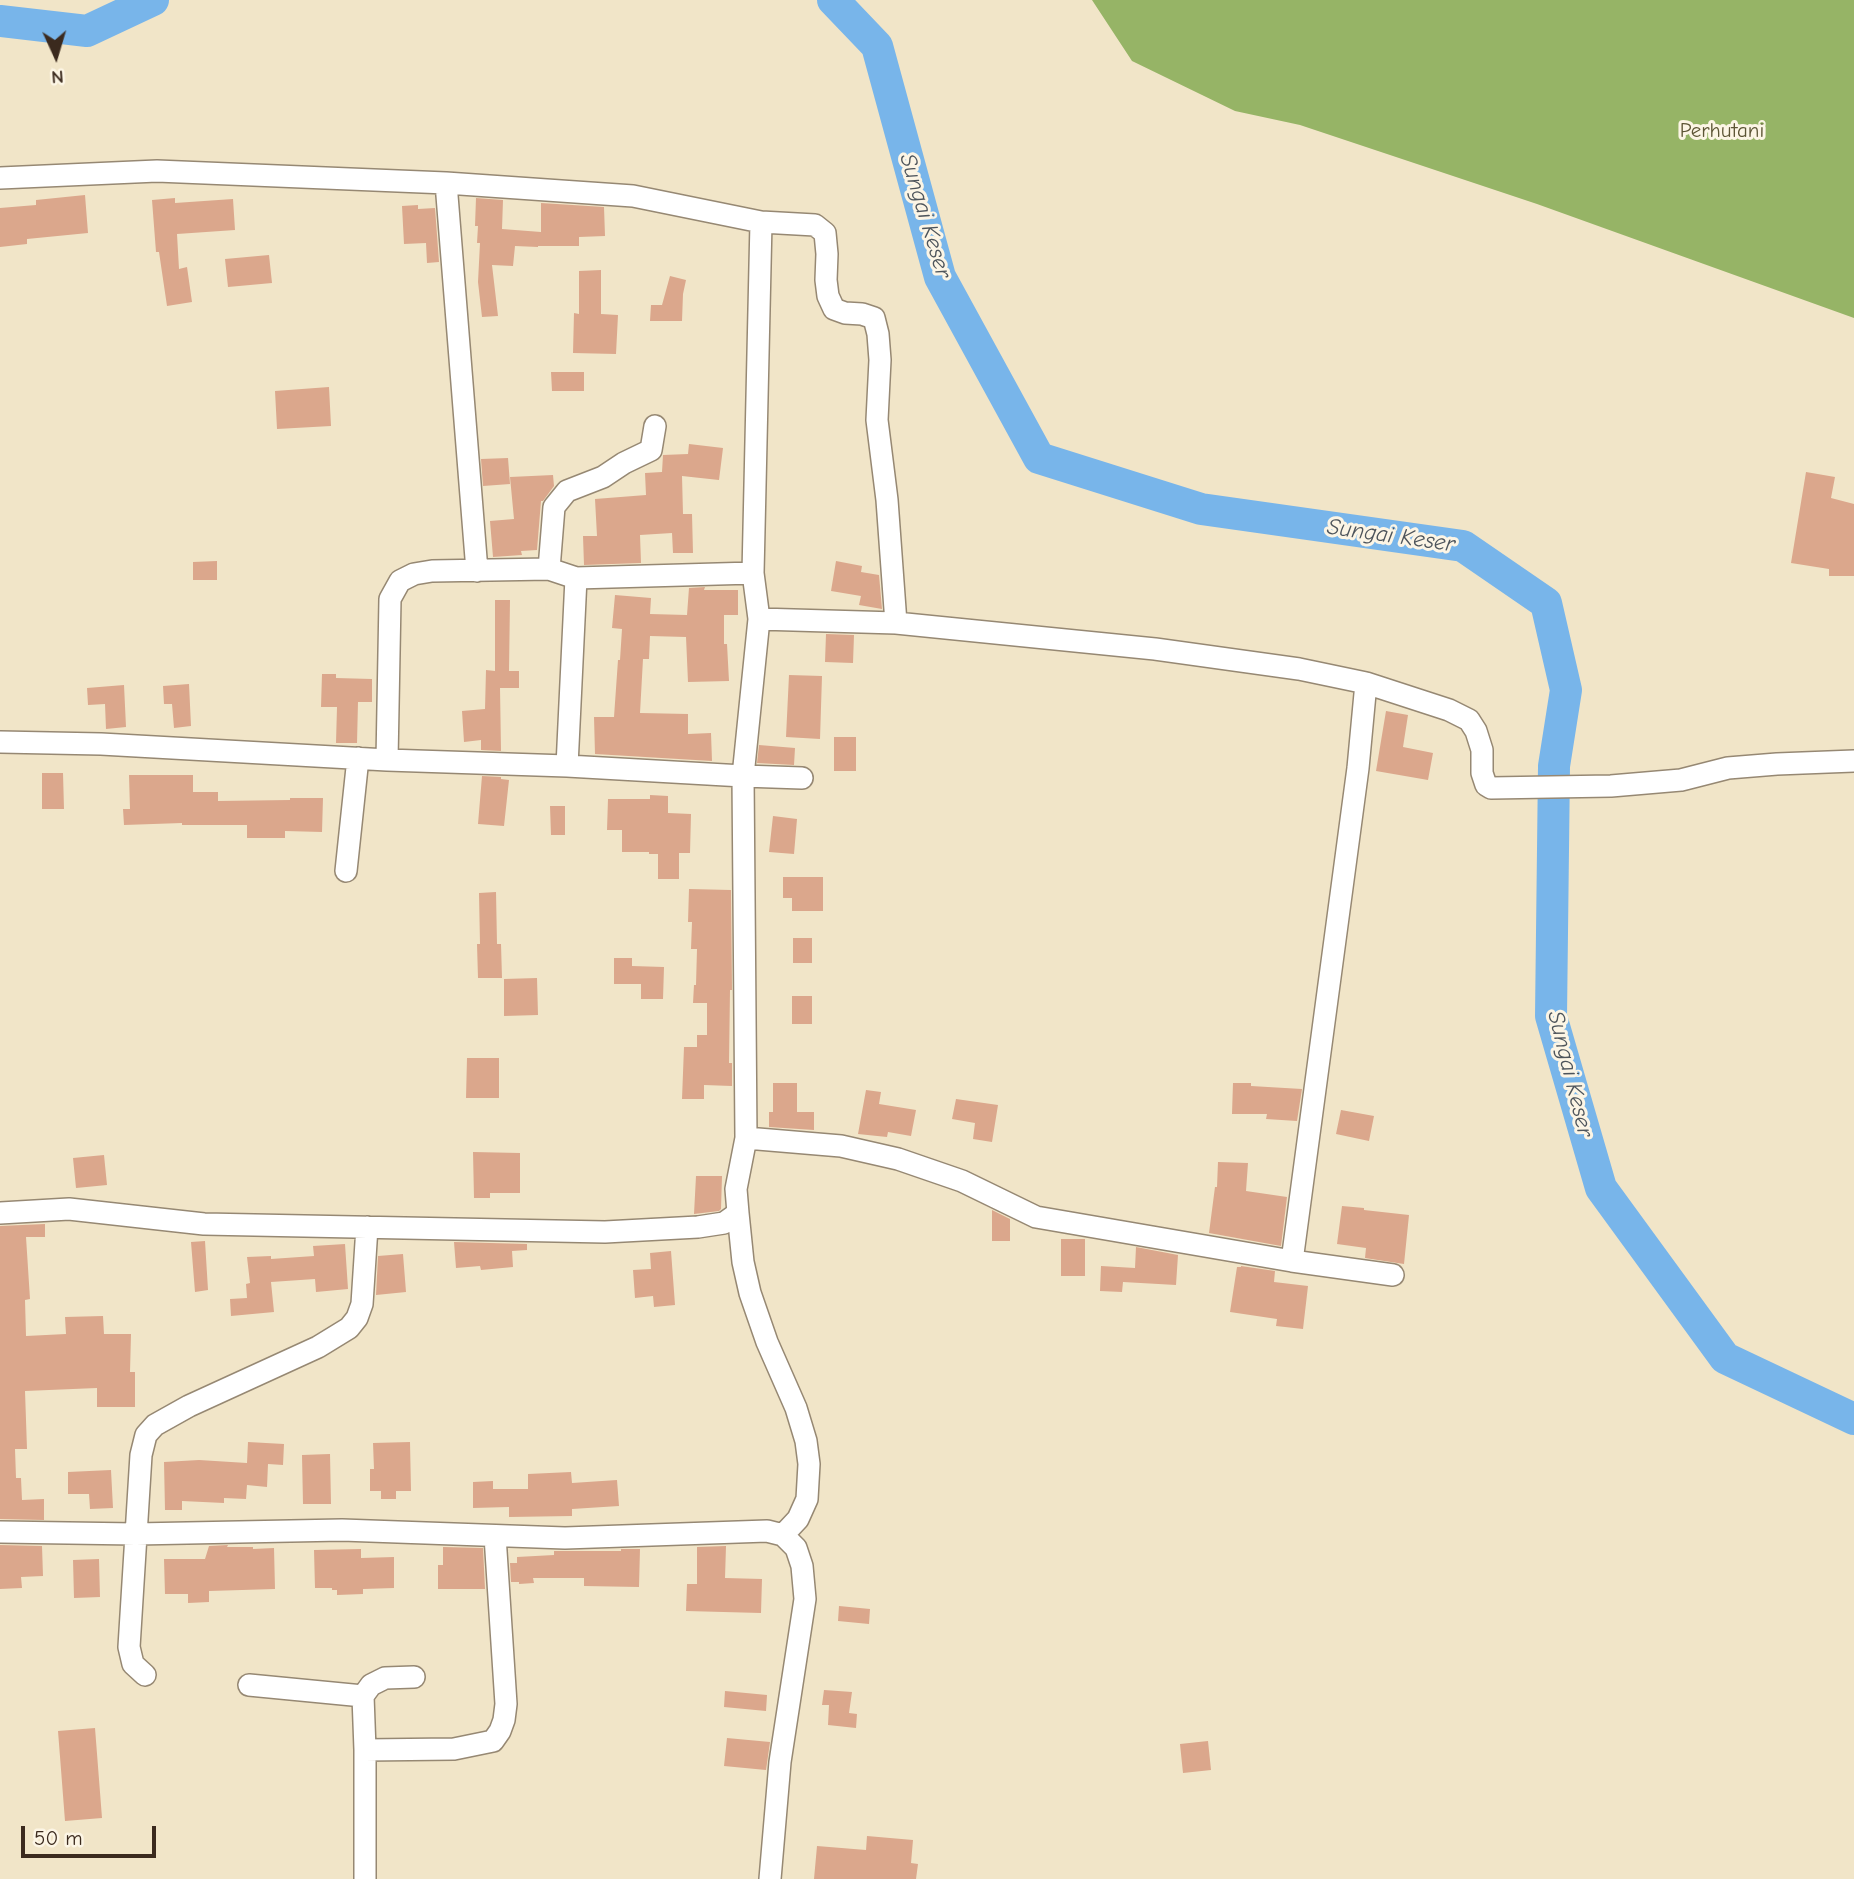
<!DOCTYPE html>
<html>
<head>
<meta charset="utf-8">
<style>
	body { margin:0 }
	#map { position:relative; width:1854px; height:1879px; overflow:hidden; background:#f1e5c8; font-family:"Comic Neue",sans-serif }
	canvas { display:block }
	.north { position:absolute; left:21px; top:21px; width:70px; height:70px; -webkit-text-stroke:5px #fcf5e5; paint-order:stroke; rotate:176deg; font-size:19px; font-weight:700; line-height:28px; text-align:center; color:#3b2a1e }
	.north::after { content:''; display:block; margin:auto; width:24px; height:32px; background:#3b2a1e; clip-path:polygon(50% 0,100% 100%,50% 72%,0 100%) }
	.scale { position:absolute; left:21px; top:1826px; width:135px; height:32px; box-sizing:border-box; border:4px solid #3b2a1e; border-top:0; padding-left:9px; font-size:21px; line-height:24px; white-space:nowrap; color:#3b2a1e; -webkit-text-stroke:5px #fcf5e5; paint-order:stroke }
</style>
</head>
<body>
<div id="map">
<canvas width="1854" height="1879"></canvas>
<div class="north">N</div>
<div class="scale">50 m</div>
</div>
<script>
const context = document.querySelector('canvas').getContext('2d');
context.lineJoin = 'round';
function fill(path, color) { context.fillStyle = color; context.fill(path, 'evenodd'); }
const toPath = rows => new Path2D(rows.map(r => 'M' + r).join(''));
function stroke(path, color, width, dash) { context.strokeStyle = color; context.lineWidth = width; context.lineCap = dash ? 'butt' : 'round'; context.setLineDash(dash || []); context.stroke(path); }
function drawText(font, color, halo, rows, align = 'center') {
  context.font = font + ' "Comic Neue",sans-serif'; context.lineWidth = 6; context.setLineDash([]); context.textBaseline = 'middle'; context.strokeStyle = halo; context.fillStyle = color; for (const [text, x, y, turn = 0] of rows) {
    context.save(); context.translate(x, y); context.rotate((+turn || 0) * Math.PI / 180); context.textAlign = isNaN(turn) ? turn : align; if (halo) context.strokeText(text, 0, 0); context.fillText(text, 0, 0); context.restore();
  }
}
fill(toPath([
	[1092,0,1854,0,1854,318,1537,204,1300,125,1235,111,1132,61]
]), '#96b466');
stroke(toPath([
	[833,0,877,46,940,277,1039,458,1201,509,1463,546,1546,603,1566,690,1554,766,1551,1016,1601,1188,1725,1358,1854,1419],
	[0,21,87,31,153,0]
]), '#78b5ea', 32);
fill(toPath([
	[85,195,88,233,27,239,27,244,0,247,0,208,36,205,36,200],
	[175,198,175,203,233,199,235,230,177,234,179,269,187,267,192,302,167,306,159,252,156,252,152,200],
	[476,198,503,200,502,229,541,232,541,203,604,207,605,236,579,237,579,246,538,246,538,247,515,246,513,266,492,265,498,316,482,317,478,282,480,243,477,243,478,226,475,226],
	[418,205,418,209,435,208,439,262,427,263,426,243,404,244,402,206],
	[269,255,272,283,228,287,225,259],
	[601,270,601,314,618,315,616,354,573,353,574,313,579,314,579,271],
	[670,276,686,280,683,294,682,321,650,321,651,305,662,305],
	[551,372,584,372,584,391,552,391],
	[329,387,331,426,277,429,275,391],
	[689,444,723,448,719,480,682,476,683,514,692,514,693,553,673,553,672,533,640,535,641,563,584,565,583,536,597,536,595,499,646,495,645,473,662,472,663,455,688,454],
	[508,458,510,484,483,486,481,459],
	[1806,472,1835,477,1831,498,1854,504,1854,576,1829,576,1829,569,1791,563],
	[553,475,554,486,543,501,541,501,537,550,521,551,522,555,493,557,490,521,514,519,510,477],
	[217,561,217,580,193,580,193,562],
	[836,561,862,566,861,572,879,575,882,609,859,605,861,596,831,591],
	[705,587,704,590,738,590,738,615,724,615,724,644,727,644,729,681,688,682,686,637,650,636,649,659,643,659,640,713,688,714,688,734,711,733,712,761,595,754,594,717,614,717,618,660,620,660,622,629,612,628,615,595,651,598,650,614,687,615,689,588],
	[495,600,510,600,509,671,519,671,519,688,500,688,501,751,481,750,481,740,464,742,462,711,485,709,486,670,495,671],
	[826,634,854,635,853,663,825,662],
	[322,674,336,674,336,678,372,679,372,702,358,702,357,743,336,743,337,707,321,707],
	[789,675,822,676,820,739,786,737],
	[189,684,191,726,174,728,172,704,164,704,163,686],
	[124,685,126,727,106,729,105,704,88,705,87,688],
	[1386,711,1408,715,1403,747,1433,753,1428,780,1376,771],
	[834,737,856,737,856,771,834,771],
	[759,745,795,748,794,765,757,763],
	[42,773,63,773,64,809,42,809],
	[129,775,193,775,193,792,218,792,218,801,290,800,290,798,323,798,322,832,285,831,285,838,247,838,247,825,182,825,182,823,124,825,123,809,130,809],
	[482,776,501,777,501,779,509,780,504,826,478,824],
	[650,795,668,796,668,813,691,814,690,853,679,853,679,879,658,879,658,854,649,854,649,852,622,852,622,830,607,830,608,799,650,799],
	[550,806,565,806,565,835,551,835],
	[773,816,797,819,794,854,769,852],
	[783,877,823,877,823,911,792,911,792,898,783,898],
	[689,889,731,890,732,990,730,990,729,1063,732,1063,732,1086,704,1085,704,1099,682,1099,684,1047,697,1047,697,1035,707,1035,707,1003,693,1003,694,985,696,985,697,949,691,949,692,922,688,922],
	[496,892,497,944,501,944,502,978,478,978,477,944,480,944,479,893],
	[793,938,812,938,812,963,793,963],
	[614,958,632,958,632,966,664,967,663,999,641,999,641,984,614,984],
	[537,978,538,1015,504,1016,504,979],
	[792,996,812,996,812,1024,792,1024],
	[467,1058,499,1058,499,1098,466,1098],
	[773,1083,797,1083,797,1112,814,1112,814,1130,769,1127,769,1112,773,1112],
	[1233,1083,1251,1083,1251,1086,1302,1089,1297,1121,1266,1119,1267,1114,1232,1114],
	[866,1090,881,1092,879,1104,916,1110,911,1136,888,1132,887,1137,858,1134],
	[956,1099,998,1105,992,1142,973,1139,975,1123,952,1119],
	[1341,1110,1374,1116,1369,1141,1336,1134],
	[473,1152,520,1153,520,1193,490,1193,490,1198,474,1198],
	[104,1155,107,1185,76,1188,73,1158],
	[1218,1162,1248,1163,1246,1191,1287,1197,1281,1246,1209,1233,1215,1187,1217,1187],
	[696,1176,722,1176,721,1209,719,1211,694,1214],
	[1342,1206,1364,1208,1364,1210,1409,1215,1404,1264,1365,1258,1366,1248,1337,1244],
	[992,1210,1010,1219,1010,1241,992,1241],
	[45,1224,45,1237,26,1237,30,1299,25,1300,26,1336,66,1334,65,1317,103,1316,104,1334,131,1334,130,1372,135,1372,135,1407,97,1407,97,1388,25,1391,27,1449,15,1449,16,1478,21,1478,22,1500,44,1499,44,1520,0,1519,0,1226],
	[1061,1239,1085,1239,1085,1276,1061,1276],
	[205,1241,208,1290,195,1292,191,1242],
	[454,1242,527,1244,527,1250,512,1251,513,1267,481,1270,480,1266,456,1268],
	[345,1244,348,1289,316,1292,315,1279,271,1282,274,1312,231,1316,230,1299,247,1298,246,1284,250,1283,247,1257,271,1256,271,1259,314,1256,313,1246],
	[1136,1247,1178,1255,1176,1285,1123,1282,1122,1292,1100,1291,1101,1266,1135,1268],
	[671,1251,675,1305,654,1307,653,1296,635,1298,633,1270,651,1269,650,1253],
	[403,1254,406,1292,376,1295,378,1256],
	[1241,1266,1275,1271,1274,1282,1308,1286,1303,1329,1276,1326,1277,1319,1230,1312,1237,1267,1241,1267],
	[248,1442,284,1444,283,1465,268,1464,267,1487,247,1485,246,1499,224,1498,224,1503,182,1501,182,1510,165,1510,164,1462,199,1460,247,1463],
	[410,1442,411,1491,396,1491,396,1499,381,1499,381,1491,370,1491,370,1469,374,1469,373,1443],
	[330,1454,331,1504,303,1504,302,1455],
	[111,1470,113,1508,90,1509,89,1494,68,1494,68,1472],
	[571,1472,572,1483,617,1480,619,1506,572,1509,572,1516,509,1517,509,1507,473,1508,473,1482,493,1481,493,1489,528,1489,528,1474],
	[0,1545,42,1546,43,1576,21,1577,22,1588,0,1589],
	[228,1545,227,1547,253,1547,253,1549,274,1548,275,1589,209,1591,209,1602,188,1603,188,1594,165,1594,164,1559,205,1559,209,1546],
	[726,1546,725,1578,762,1579,761,1613,686,1611,687,1584,697,1584,697,1547],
	[443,1547,483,1548,485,1589,438,1589,438,1565,443,1565],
	[361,1549,361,1558,394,1557,394,1588,363,1589,363,1594,337,1595,337,1590,332,1590,332,1588,315,1588,314,1550],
	[621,1549,640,1549,639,1587,584,1586,584,1578,533,1578,534,1583,519,1584,519,1582,511,1582,510,1563,517,1563,517,1557,554,1555,554,1551,621,1551],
	[99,1559,100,1597,74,1598,73,1560],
	[839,1606,870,1609,869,1624,838,1621],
	[824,1690,852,1692,849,1713,857,1714,856,1728,828,1725,829,1705,822,1705],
	[725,1691,767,1695,766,1711,724,1707],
	[95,1728,102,1818,65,1821,58,1731],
	[727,1738,770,1742,766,1770,724,1766],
	[1208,1741,1211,1770,1183,1773,1180,1744],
	[867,1836,913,1840,911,1863,918,1864,916,1879,814,1879,817,1846,866,1850]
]), '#dba78c');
const minor = toPath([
	[0,178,157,171,446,183,633,196,761,222,753,573,759,619,743,776,802,778],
	[446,183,477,571],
	[761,222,815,225,825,233,827,254,826,280,828,296,834,309,845,313,862,314,874,318,878,334,880,360,877,420,887,500,896,623],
	[549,569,554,507,567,491,603,477,624,463,651,450,655,426],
	[759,619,896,623,1155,649,1299,669,1366,683,1449,710,1469,720,1476,731,1482,750,1482,773,1486,785,1491,788,1611,786,1681,780,1728,768,1777,764,1854,761],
	[0,742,101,744,387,760,567,766,743,776,746,1138,736,1189,738,1213,743,1262,750,1293,767,1342,796,1408,806,1441,809,1464,807,1499,798,1519,783,1535],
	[387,760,390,599,400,581,414,574,432,571,549,569,576,578,753,573],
	[567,766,576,578],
	[346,871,358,758],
	[746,1138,841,1146,898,1159,962,1181,1036,1217,1292,1261,1358,768,1366,683],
	[0,1213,69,1209,204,1224,605,1232,698,1227,724,1223,738,1213],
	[1292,1261,1393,1275],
	[0,1532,136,1534,342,1530,565,1538,767,1531,783,1535,796,1548,802,1566,805,1599,780,1762,770,1879],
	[145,1675,133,1664,129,1647,141,1455,146,1435,155,1425,189,1406,318,1347,349,1328,357,1318,362,1304,367,1227],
	[249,1685,363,1696],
	[365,1750,454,1749,493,1741,500,1731,504,1720,506,1704,495,1536],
	[365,1879,365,1750,363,1696,371,1685,385,1678,414,1677]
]);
stroke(minor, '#968873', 24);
stroke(minor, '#fff', 21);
drawText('21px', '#5c5434', '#fcf5e5', [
	["Perhutani",1722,131]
]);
drawText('italic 23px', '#4d545b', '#fcf5e5', [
	["Sungai Keser",925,216,73],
	["Sungai Keser",1391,536,8],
	["Sungai Keser",1570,1074,76]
]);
</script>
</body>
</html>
